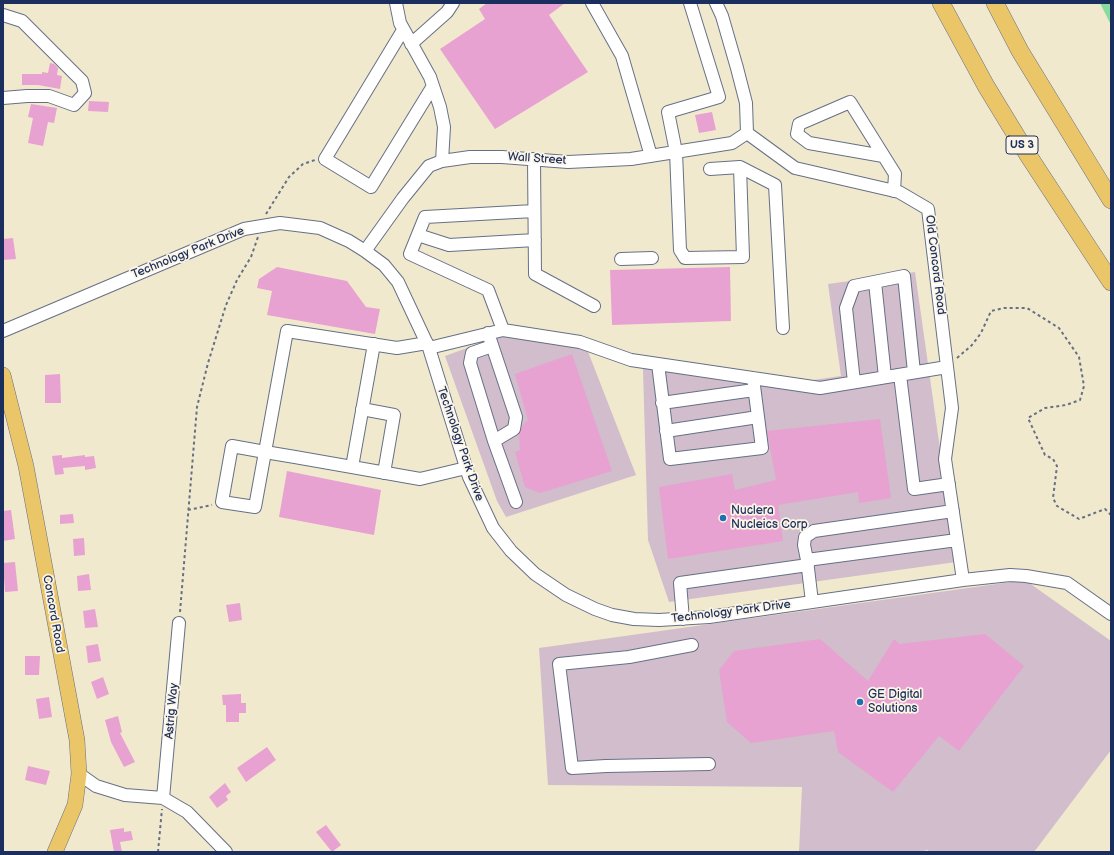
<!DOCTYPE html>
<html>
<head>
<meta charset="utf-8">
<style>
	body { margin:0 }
	#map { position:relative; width:1114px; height:855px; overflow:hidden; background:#f1e9cd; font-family:"Balsamiq Sans",sans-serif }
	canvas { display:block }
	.frame { position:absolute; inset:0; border:4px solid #1b2f5e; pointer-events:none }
</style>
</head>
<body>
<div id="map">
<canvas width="1114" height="855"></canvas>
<div class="frame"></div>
</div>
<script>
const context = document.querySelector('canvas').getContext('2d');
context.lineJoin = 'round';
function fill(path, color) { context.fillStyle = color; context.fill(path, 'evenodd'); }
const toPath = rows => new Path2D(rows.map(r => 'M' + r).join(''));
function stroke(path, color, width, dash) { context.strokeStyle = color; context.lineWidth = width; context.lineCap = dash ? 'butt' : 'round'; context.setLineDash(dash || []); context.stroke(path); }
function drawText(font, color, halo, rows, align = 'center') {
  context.font = font + ' "Balsamiq Sans",sans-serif'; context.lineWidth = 3.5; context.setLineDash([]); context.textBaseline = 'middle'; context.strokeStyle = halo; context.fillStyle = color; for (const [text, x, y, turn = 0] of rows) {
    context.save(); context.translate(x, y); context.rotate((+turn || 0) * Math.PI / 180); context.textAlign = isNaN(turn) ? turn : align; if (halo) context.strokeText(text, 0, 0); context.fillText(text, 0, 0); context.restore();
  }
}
fill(toPath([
	[915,272,956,562,669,602,648,540,643,370,646,357,806,381,841,376,828,284],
	[503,335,585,344,636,475,506,517,497,501,445,356],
	[1025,580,1111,641,1111,750,1034,852,930,852,927,850,920,852,799,852,802,787,548,785,539,648]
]), '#d1bdcb');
fill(toPath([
	[1100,3,1111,3,1111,25]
]), '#88dc9e');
fill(toPath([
	[487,3,565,3,549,15,588,72,495,129,440,49,485,19,479,9],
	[50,63,54,64,58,68,57,75,62,76,60,89,38,85,22,85,22,74,42,74,42,72,48,73],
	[89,101,109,102,108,112,88,111],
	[31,104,57,108,54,123,48,122,43,146,28,143,33,118,28,117],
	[712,112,716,130,699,133,695,115],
	[13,238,16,259,3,260,3,239],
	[277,267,347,281,366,307,380,309,375,334,267,315,272,291,257,288,259,279],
	[730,267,731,321,612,325,610,270],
	[572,354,612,471,540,493,525,487,515,452,520,450,519,435,522,426,528,420,515,374],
	[60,374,61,403,45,403,45,375],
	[880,419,891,498,859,503,858,492,778,505,783,541,668,559,659,487,732,474,735,490,776,480,767,431],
	[62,455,62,458,85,455,85,457,94,456,96,468,85,470,85,466,63,468,64,474,55,475,52,456],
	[287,471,381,490,374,535,279,517],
	[11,510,15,539,3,541,3,511],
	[73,514,74,523,60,524,60,515],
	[84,538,85,555,74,556,73,539],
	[15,562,18,591,5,592,3,563],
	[89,574,91,590,78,591,77,576],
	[240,603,242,620,229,622,226,605],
	[95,609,98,627,85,628,83,611],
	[985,634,1024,666,959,751,939,736,893,792,838,752,834,731,751,743,727,722,719,670,734,651,820,639,868,681,894,639,899,644],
	[98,644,101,661,88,663,86,646],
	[25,656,40,656,39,675,25,675],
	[103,677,109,694,97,699,91,682],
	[241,694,241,703,246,703,246,713,239,713,239,722,226,722,226,705,223,705,222,695],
	[49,697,52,717,39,719,36,699],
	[118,716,122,732,120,733,135,762,124,767,111,742,105,720],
	[267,747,276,760,246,782,237,768],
	[28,766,50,771,46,785,25,780],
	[225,783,231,792,226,796,228,800,217,808,209,797],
	[326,825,341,845,332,852,316,832],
	[124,828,124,832,131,831,133,840,120,842,122,852,114,852,110,830]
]), '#e7a2d1');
const minor = toPath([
	[396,3,400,23,430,77,440,107,444,127,442,161],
	[592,3,622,56,651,156],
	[690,3,719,97,668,112,676,152,680,250,685,258,743,257,740,167,710,169],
	[716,3,722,16,737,68,746,103,747,133],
	[3,15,22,21,82,81,85,93,74,105,49,96,27,96,3,98],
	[403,30,325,159,371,187,433,86],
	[411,44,447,12,453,3],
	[747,133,795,168,899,192,928,209,952,408,945,459,963,580],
	[883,156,809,143,797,134,799,124,850,102,895,174,894,191],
	[534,159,535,274,594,306],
	[740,167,775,185,783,328],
	[418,235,449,245,535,240],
	[365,251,403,198,429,166,442,161,470,157,502,157,568,162,631,159,732,143,747,133],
	[621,259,652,258],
	[875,282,885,377],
	[503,330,488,290,410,254,425,217,534,211],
	[3,331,244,229,280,223,320,228,349,241,365,251,384,265,398,282,429,348,469,477,493,528,511,551,535,574,566,595,595,609,612,615,634,619,659,620,709,617,963,580,1010,575,1026,576,1067,583,1111,614],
	[488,333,516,417,514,429,494,441,516,502],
	[427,343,397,348,287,331,255,507,222,502,232,446,265,452,295,457,352,467,420,479,466,468],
	[492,346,472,353,470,363,494,441],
	[429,348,503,330,580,342,631,360,820,388,947,367],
	[658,364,670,459,762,448,753,378],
	[900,375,914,489,949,484],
	[854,382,846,308,854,286,904,276,914,372],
	[662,403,754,390],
	[362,409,394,415,384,473],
	[666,431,758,417],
	[352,467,374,344],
	[953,511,814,531,805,537,804,545,807,560,957,540],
	[807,560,812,602],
	[683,619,680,583,808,565],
	[692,645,629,657,559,664,572,768,606,766,709,764],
	[79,774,96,786,125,795,163,798,187,812,226,852],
	[163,798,179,623]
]);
const major = toPath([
	[3,375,26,466,77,740,79,774,75,805,55,852]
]);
const highway = toPath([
	[941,3,986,86,1028,155,1111,282],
	[995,3,1020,51,1111,200]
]);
stroke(minor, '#667085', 14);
stroke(major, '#667085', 16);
stroke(highway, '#667085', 18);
stroke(toPath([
	[266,214,289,177,303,164,315,160],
	[957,358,972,345,981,333,991,311,1004,308,1027,308,1059,328,1079,357,1084,386,1080,400,1066,405,1045,408,1028,418,1045,455,1053,459,1057,466,1053,498,1057,506,1079,519,1105,509,1111,515],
	[188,510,212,505],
	[180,612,197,407,208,363,226,305,237,280,251,257,258,237],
	[158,852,162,809]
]), '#667085', 2, [3, 3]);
stroke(minor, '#fff', 12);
stroke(major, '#ebc669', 15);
stroke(highway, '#ebc669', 17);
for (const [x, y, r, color] of [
	[723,518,4,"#1f6fb2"],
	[860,702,4,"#1f6fb2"]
]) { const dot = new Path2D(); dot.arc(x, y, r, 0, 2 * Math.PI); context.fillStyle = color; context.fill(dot); stroke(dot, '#fcf5e5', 1.5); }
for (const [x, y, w] of [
	[1022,145,32]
]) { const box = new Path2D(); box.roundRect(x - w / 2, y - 9, w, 18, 3); context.fillStyle = '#fcf5e5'; context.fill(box); stroke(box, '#1b2f5e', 1); }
drawText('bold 11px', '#1b2f5e', null, [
	["US 3",1022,145]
]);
drawText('12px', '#1b2f5e', '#fcf5e5', [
	["Wall Street",537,159,4],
	["Technology Park Drive",188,253,-22],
	["Old Concord Road",935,265,83],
	["Technology Park Drive",460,444,71],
	["Technology Park Drive",731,612,-7],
	["Concord Road",53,614,80],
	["Astrig Way",172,711,-85]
]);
drawText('12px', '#1b2f5e', '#fcf5e5', [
	["Nuclera",731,511],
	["Nucleics Corp",731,525],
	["GE Digital",868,695],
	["Solutions",868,709]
], 'left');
</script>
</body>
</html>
